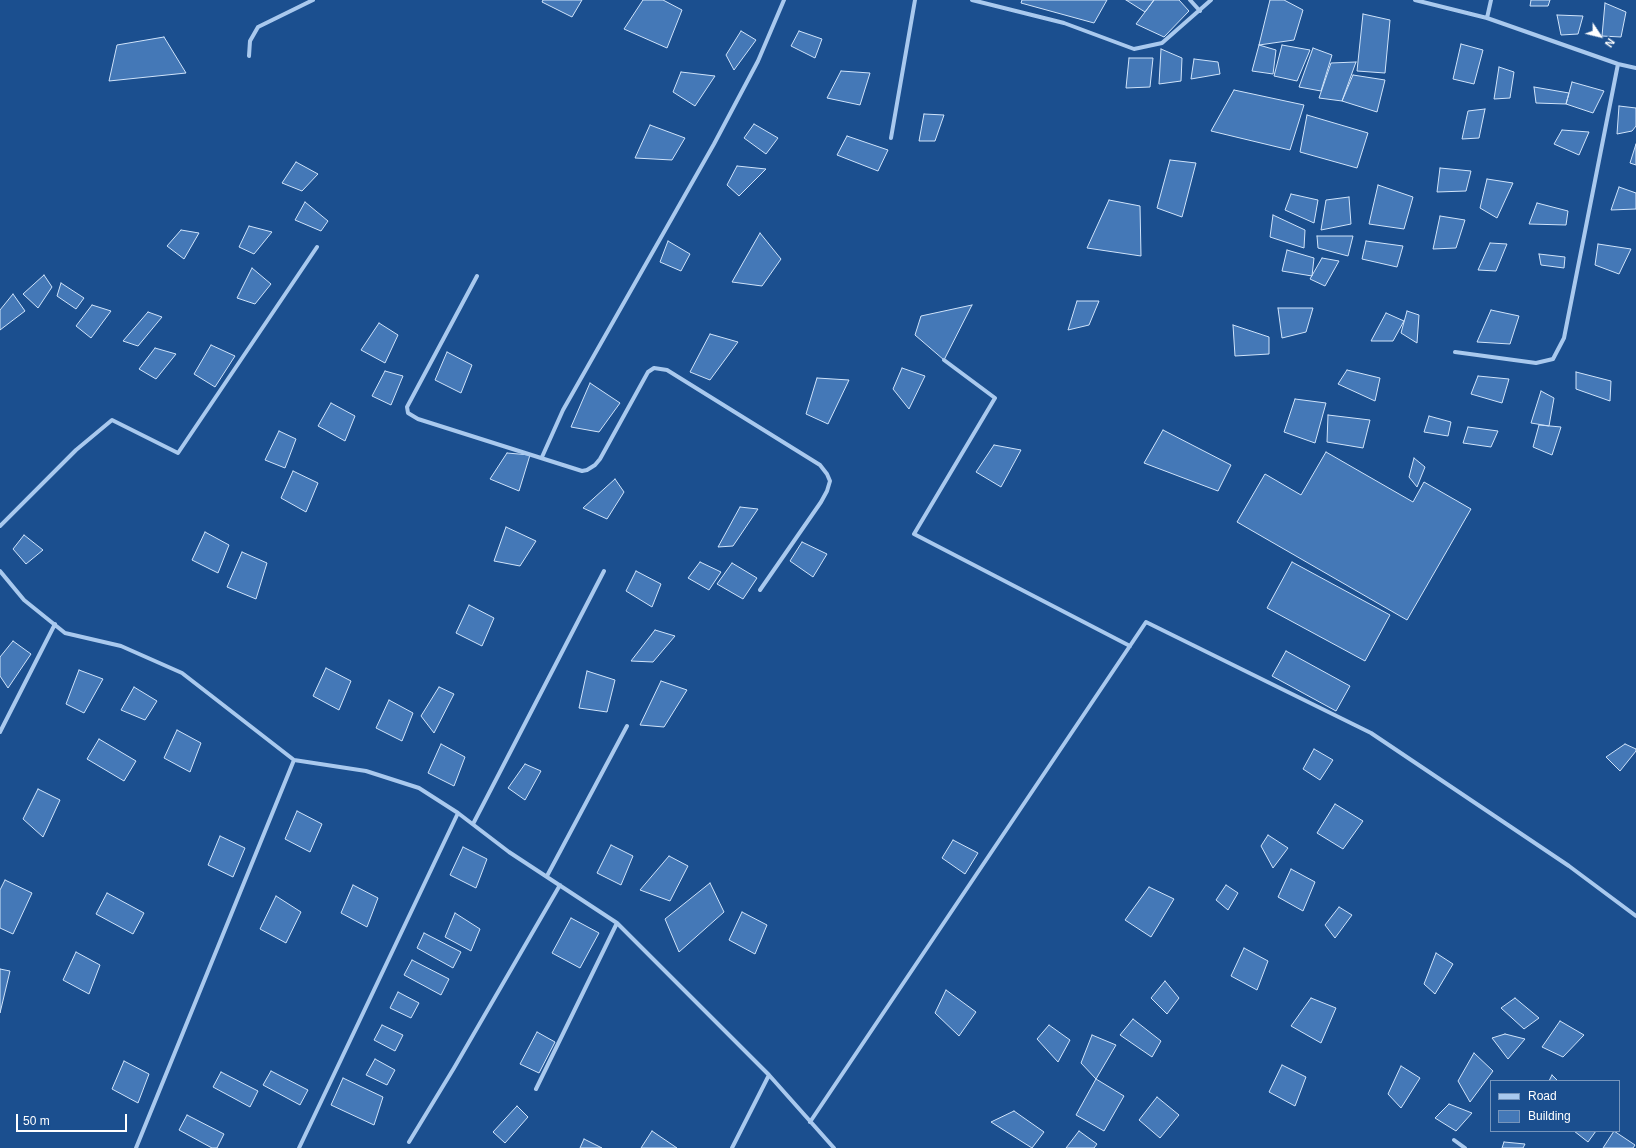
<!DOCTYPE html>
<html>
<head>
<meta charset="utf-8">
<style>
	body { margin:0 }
	#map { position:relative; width:1636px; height:1148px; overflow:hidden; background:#1b4f8f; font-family:Arial,sans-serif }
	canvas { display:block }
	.legend { position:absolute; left:1490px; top:1080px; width:130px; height:52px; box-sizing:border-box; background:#1b4f8f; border:1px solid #7695bc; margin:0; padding:5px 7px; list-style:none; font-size:12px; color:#fff }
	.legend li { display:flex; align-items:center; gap:8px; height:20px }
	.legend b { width:20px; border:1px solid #7695bc }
	.north { position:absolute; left:1580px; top:16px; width:40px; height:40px; -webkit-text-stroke:3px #1b4f8f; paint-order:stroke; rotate:125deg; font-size:11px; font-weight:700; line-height:16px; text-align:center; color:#fff }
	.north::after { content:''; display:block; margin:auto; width:14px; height:18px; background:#fff; clip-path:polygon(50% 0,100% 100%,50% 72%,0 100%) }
	.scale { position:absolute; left:16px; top:1114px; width:111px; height:18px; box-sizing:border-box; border:2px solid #fff; border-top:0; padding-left:5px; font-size:12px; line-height:14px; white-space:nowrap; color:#fff; -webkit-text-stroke:3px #1b4f8f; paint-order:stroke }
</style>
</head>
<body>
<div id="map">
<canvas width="1636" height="1148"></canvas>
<ul class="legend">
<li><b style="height:5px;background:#a9c9ee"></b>Road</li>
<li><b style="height:11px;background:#4478b7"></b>Building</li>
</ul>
<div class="north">N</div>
<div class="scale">50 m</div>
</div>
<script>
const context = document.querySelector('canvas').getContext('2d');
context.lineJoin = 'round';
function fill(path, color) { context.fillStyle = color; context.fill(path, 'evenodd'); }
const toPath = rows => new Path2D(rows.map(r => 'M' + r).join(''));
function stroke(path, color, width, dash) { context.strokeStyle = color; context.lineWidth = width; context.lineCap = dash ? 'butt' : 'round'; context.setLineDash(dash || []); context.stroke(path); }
const building = toPath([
	[543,0,582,0,572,17,542,2,543,0],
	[643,0,663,0,682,10,667,48,624,29,643,0],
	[1022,0,1107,0,1094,23,1021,3,1022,0],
	[1126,0,1154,0,1145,12,1126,0],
	[1154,0,1179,0,1189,11,1164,37,1136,24,1154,0],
	[1270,0,1284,0,1303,10,1294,40,1259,45,1270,0],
	[1531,0,1550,0,1548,6,1530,6,1531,0],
	[1605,3,1626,12,1621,37,1602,36,1605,3],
	[1363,14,1390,20,1385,73,1357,71,1363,14],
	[1557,15,1583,16,1578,34,1561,35,1557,15],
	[741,31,756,40,734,70,726,55,741,31],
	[799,31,822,39,815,58,791,46,799,31],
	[164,37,186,73,109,81,117,45,164,37],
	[1461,44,1483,50,1474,84,1453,79,1461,44],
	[1259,45,1276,50,1273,74,1252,71,1259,45],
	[1282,45,1310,50,1297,81,1274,76,1282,45],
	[1313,48,1332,55,1321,91,1299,87,1313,48],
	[1161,49,1182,58,1181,81,1159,84,1161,49],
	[1129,58,1153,58,1150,87,1126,88,1129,58],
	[1194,59,1218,62,1220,74,1191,79,1194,59],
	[1356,62,1342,101,1319,98,1331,63,1356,62],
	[1499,67,1514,72,1510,98,1494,99,1499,67],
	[841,71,870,73,860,105,827,98,841,71],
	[681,72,715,76,695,106,673,92,681,72],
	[1353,75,1385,80,1377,112,1342,101,1353,75],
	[1572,82,1604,91,1593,113,1566,104,1572,82],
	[1534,87,1569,93,1566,104,1536,103,1534,87],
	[1234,90,1304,105,1290,150,1211,131,1234,90],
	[1619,106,1636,108,1636,126,1632,131,1617,134,1619,106],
	[1485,109,1479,138,1462,139,1468,111,1485,109],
	[924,114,944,115,935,141,919,141,924,114],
	[1307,115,1368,133,1357,168,1300,152,1307,115],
	[754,124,778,138,766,154,744,138,754,124],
	[650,125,685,138,672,160,635,158,650,125],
	[1562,130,1589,132,1579,155,1554,144,1562,130],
	[847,136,888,150,878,171,837,155,847,136],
	[1636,144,1636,165,1630,163,1636,144],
	[1170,160,1196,163,1182,217,1157,208,1170,160],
	[296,162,318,174,302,191,282,183,296,162],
	[737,166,766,169,739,196,727,185,737,166],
	[1440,168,1471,171,1466,191,1437,192,1440,168],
	[1487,179,1513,183,1497,218,1480,208,1487,179],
	[1378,185,1413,197,1404,229,1369,224,1378,185],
	[1619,187,1636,193,1636,209,1611,210,1619,187],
	[1291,194,1318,200,1314,223,1285,210,1291,194],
	[1349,197,1351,224,1321,230,1326,200,1349,197],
	[1109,200,1140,206,1141,256,1087,248,1109,200],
	[305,202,328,221,321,231,295,220,305,202],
	[1537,203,1568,211,1566,225,1529,224,1537,203],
	[1273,215,1305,230,1304,248,1270,237,1273,215],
	[1440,216,1465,220,1456,248,1433,249,1440,216],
	[249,226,272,232,254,254,239,247,249,226],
	[181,230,199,233,184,259,167,246,181,230],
	[760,233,781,259,762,286,732,282,760,233],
	[1317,236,1353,236,1348,256,1318,248,1317,236],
	[668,241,690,254,681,271,660,262,668,241],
	[1366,241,1403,246,1397,267,1362,259,1366,241],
	[1490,243,1507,244,1496,271,1478,270,1490,243],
	[1598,244,1631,249,1619,274,1595,265,1598,244],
	[1287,250,1314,258,1312,276,1282,271,1287,250],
	[1539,254,1565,257,1564,268,1541,265,1539,254],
	[1322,258,1339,261,1325,286,1310,279,1322,258],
	[252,268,271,284,255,304,237,298,252,268],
	[44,275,52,287,38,308,23,294,44,275],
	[61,283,84,298,76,309,57,296,61,283],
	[13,294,25,311,0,330,0,310,13,294],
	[1077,301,1099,301,1089,325,1068,330,1077,301],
	[92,305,111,311,91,338,76,326,92,305],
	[972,305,944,360,915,335,921,316,972,305],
	[1278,308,1313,308,1306,332,1282,338,1278,308],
	[1491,310,1519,316,1510,344,1477,342,1491,310],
	[1407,311,1419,315,1417,343,1401,333,1407,311],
	[148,312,162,317,138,346,123,341,148,312],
	[1386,313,1404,321,1393,341,1371,341,1386,313],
	[379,323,398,335,385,363,361,350,379,323],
	[1233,325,1269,337,1269,354,1235,356,1233,325],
	[710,334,738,342,710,380,690,372,710,334],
	[211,345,235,356,215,387,194,374,211,345],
	[155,348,176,354,156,379,139,369,155,348],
	[447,352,472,365,461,393,435,380,447,352],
	[902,368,925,376,909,409,893,389,902,368],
	[1347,370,1380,378,1375,401,1338,384,1347,370],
	[385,371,403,376,391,405,372,396,385,371],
	[1576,372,1611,381,1610,401,1576,389,1576,372],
	[1478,376,1509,379,1502,403,1471,394,1478,376],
	[817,378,849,380,828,424,806,414,817,378],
	[590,383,620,403,599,432,571,427,590,383],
	[1541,391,1554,398,1549,426,1531,423,1541,391],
	[1295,399,1326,403,1315,443,1284,432,1295,399],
	[331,403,355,416,345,441,318,426,331,403],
	[1328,415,1370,420,1363,448,1327,442,1328,415],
	[1429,416,1451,422,1448,436,1424,432,1429,416],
	[1539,425,1561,427,1552,455,1533,447,1539,425],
	[1468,427,1498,431,1491,447,1463,443,1468,427],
	[1163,430,1231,465,1218,491,1144,463,1163,430],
	[279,431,296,439,285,468,265,460,279,431],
	[994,445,1021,450,1001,487,976,472,994,445],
	[1326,452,1413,502,1424,482,1471,509,1407,620,1237,522,1265,474,1301,495,1326,452],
	[507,453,530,455,519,491,490,479,507,453],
	[1414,458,1425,467,1417,487,1409,477,1414,458],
	[293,471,318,483,306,512,281,498,293,471],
	[615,479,624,492,607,519,583,508,615,479],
	[740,507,758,509,733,546,718,547,740,507],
	[506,527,536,541,520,566,494,561,506,527],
	[205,532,229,545,218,573,192,560,205,532],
	[24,535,43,550,26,564,13,549,24,535],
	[802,542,827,554,813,577,790,561,802,542],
	[242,552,267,563,256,599,227,587,242,552],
	[700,562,721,572,709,590,688,578,700,562],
	[1292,562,1390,615,1365,661,1267,608,1292,562],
	[732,563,757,578,743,599,717,584,732,563],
	[636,571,661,584,652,607,626,591,636,571],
	[469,605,494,618,482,646,456,633,469,605],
	[655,630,675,636,653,662,631,661,655,630],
	[13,641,31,654,8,688,0,676,0,657,13,641],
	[1286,651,1350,686,1336,711,1272,676,1286,651],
	[326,668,351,681,339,710,313,696,326,668],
	[79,670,103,679,84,713,66,704,79,670],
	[587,671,615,680,607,712,579,708,587,671],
	[661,681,687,690,664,727,640,725,661,681],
	[134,687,157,701,145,720,121,710,134,687],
	[439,687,454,694,434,733,421,716,439,687],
	[389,700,413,713,402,741,376,728,389,700],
	[177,730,201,743,190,772,164,758,177,730],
	[99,739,136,761,124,781,87,759,99,739],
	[441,744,465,757,454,786,428,773,441,744],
	[1625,744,1636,749,1636,751,1620,771,1606,757,1625,744],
	[1314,749,1333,760,1320,780,1303,769,1314,749],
	[525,764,541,771,525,800,508,788,525,764],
	[38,789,60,800,43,837,23,819,38,789],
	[1335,804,1363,821,1343,849,1317,833,1335,804],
	[297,811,322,824,310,852,285,839,297,811],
	[1268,835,1288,848,1273,868,1261,846,1268,835],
	[220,836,245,848,233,877,208,865,220,836],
	[953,840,978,853,965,874,942,858,953,840],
	[611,845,633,856,621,885,597,873,611,845],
	[463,847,487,859,476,888,450,875,463,847],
	[669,856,688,866,670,901,640,890,669,856],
	[1291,869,1315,882,1303,911,1278,897,1291,869],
	[5,880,32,893,13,934,0,928,0,890,5,880],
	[710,883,724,912,679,952,665,919,710,883],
	[353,885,378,898,367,927,341,913,353,885],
	[1226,885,1238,893,1228,910,1216,900,1226,885],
	[1149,887,1174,899,1151,937,1125,920,1149,887],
	[107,893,144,913,133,934,96,914,107,893],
	[276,896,301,912,286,943,260,929,276,896],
	[1339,907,1352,915,1335,938,1325,925,1339,907],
	[742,912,767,925,755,954,729,940,742,912],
	[455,913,480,929,471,951,445,937,455,913],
	[571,918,599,933,580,968,552,953,571,918],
	[424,933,461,952,453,968,417,948,424,933],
	[1244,948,1268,961,1257,990,1231,976,1244,948],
	[76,952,100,965,89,994,63,980,76,952],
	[1436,953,1453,964,1435,994,1424,984,1436,953],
	[412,960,449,979,441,995,404,975,412,960],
	[0,969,10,971,0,1013,0,969],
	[1165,981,1179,998,1167,1014,1151,998,1165,981],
	[946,990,976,1012,959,1036,935,1013,946,990],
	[398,992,419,1003,411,1018,390,1008,398,992],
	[1311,998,1336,1008,1321,1043,1291,1026,1311,998],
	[1515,998,1539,1018,1524,1029,1501,1008,1515,998],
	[1133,1019,1161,1041,1152,1057,1120,1035,1133,1019],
	[1560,1021,1584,1035,1563,1057,1542,1047,1560,1021],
	[382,1025,403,1035,395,1051,374,1040,382,1025],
	[1049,1025,1070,1040,1058,1062,1037,1039,1049,1025],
	[537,1032,555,1042,539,1073,520,1064,537,1032],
	[1505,1034,1525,1039,1508,1059,1492,1038,1505,1034],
	[1092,1035,1116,1045,1096,1079,1081,1063,1092,1035],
	[1474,1053,1493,1071,1470,1102,1458,1081,1474,1053],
	[375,1059,395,1070,387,1085,366,1075,375,1059],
	[124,1061,149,1074,138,1103,112,1089,124,1061],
	[1282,1065,1306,1077,1295,1106,1269,1092,1282,1065],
	[1401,1066,1420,1078,1401,1108,1388,1094,1401,1066],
	[271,1071,308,1090,300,1105,263,1085,271,1071],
	[221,1072,258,1091,250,1107,213,1087,221,1072],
	[1552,1075,1558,1081,1549,1081,1552,1075],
	[343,1078,383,1097,374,1125,331,1105,343,1078],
	[1096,1079,1124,1096,1104,1131,1076,1115,1096,1079],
	[1157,1097,1179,1115,1160,1138,1139,1120,1157,1097],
	[1449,1104,1472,1113,1456,1131,1435,1118,1449,1104],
	[517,1106,528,1117,505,1143,493,1132,517,1106],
	[1014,1111,1044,1132,1032,1148,991,1122,1014,1111],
	[187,1115,224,1134,217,1148,212,1148,179,1130,187,1115],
	[652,1131,677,1148,641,1148,652,1131],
	[1079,1131,1097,1144,1094,1148,1066,1148,1079,1131],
	[1574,1131,1596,1131,1588,1142,1574,1131],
	[1614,1131,1635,1145,1633,1148,1603,1148,1614,1131],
	[584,1139,602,1148,580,1148,584,1139],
	[1504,1142,1525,1144,1523,1148,1502,1148,1504,1142]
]);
fill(building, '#4478b7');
stroke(building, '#cfe3fa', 1);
stroke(toPath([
	[972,0,1064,23,1134,49,1162,43,1211,0],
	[1190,0,1200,11],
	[1415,0,1487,18,1618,64,1636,68],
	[1487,18,1491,0],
	[249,56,250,41,258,27,313,0],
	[891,138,915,0],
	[477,276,407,407,408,413,418,419,582,471,587,470,595,465,600,459,648,372,654,368,667,370,820,465,827,474,830,481,827,491,821,502,760,590],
	[1455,352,1536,363,1553,359,1564,338,1618,64],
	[944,360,995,398,914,534,1130,646],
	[542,457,563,410,714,144,758,61,784,0],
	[0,526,76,450,112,420,178,453,317,247],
	[0,571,24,600,65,633,121,646,182,673,294,760,366,771,419,788,458,813,509,852,617,923,769,1075,834,1148],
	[0,732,55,624],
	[473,824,604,571],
	[547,876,627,726],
	[536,1089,617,923],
	[810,1122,1146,622,1371,733,1569,866,1636,916],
	[1454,1140,1465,1148],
	[409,1142,454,1068,560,885],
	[136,1148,294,760],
	[299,1148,458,813],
	[732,1148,769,1075]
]), '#a9c9ee', 4);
</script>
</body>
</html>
